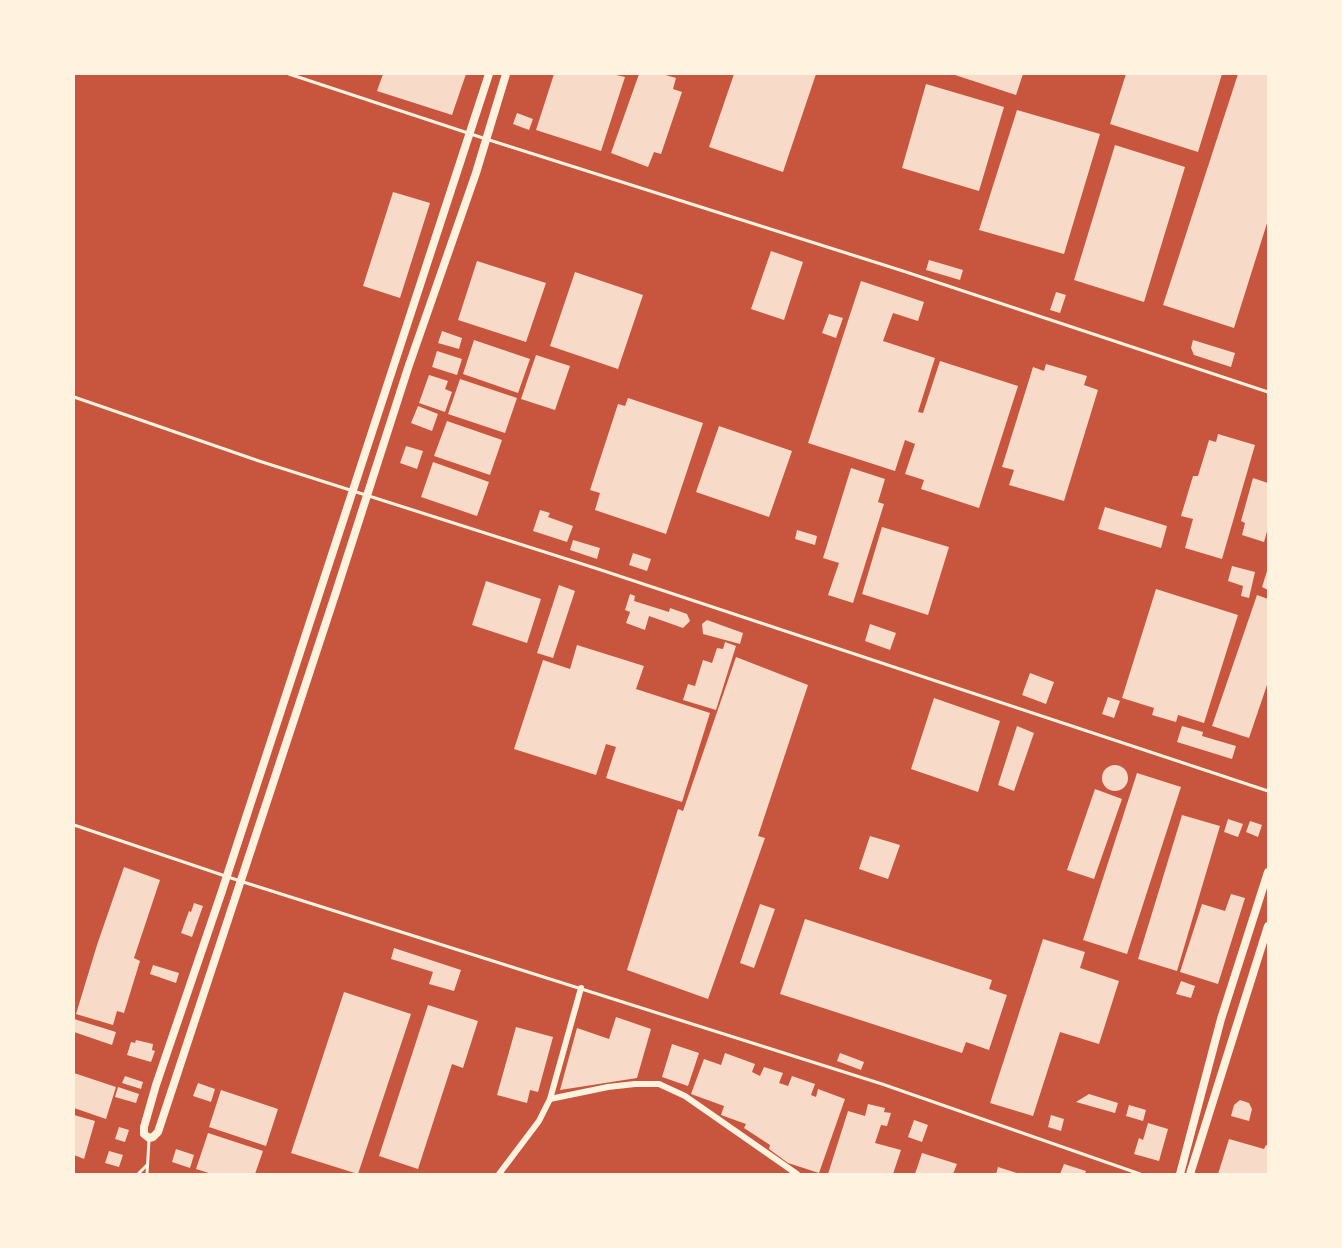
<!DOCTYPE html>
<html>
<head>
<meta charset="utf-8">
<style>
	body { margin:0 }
	#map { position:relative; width:1342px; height:1248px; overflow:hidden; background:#c8553d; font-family:"Nunito Sans",sans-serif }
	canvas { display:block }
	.frame { position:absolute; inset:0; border:75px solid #fff3e0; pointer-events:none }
</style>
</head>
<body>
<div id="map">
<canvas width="1342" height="1248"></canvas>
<div class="frame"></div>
</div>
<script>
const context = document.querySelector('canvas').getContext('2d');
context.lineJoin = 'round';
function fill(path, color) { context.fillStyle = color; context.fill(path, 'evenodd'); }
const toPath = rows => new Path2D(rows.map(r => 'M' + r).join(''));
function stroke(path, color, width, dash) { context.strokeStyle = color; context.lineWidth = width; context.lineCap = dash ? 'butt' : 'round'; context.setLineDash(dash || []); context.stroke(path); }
fill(toPath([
	[383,74,466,74,452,115,377,91],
	[554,74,612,74,625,77,601,151,536,130],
	[639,74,662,74,676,78,673,89,682,92,661,154,654,152,648,167,611,153],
	[734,74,816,74,783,172,709,147],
	[952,74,1023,74,1016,95],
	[1126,74,1222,74,1198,152,1110,124],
	[1238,74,1268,74,1268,220,1234,328,1163,305],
	[926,84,1004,107,979,191,902,168],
	[1017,110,1100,134,1064,254,979,230],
	[517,113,533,119,529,130,513,124],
	[1115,145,1185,167,1144,302,1074,280],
	[393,192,430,203,400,298,363,286],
	[771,251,803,262,784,320,751,309],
	[929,260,963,270,960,280,926,270],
	[477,261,546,283,526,342,458,320],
	[575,272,643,295,618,369,550,346],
	[861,281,924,302,918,321,893,313,883,341,935,358,918,412,923,413,940,361,1018,386,979,508,921,489,924,480,905,474,915,444,905,440,895,471,808,443],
	[1056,292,1066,295,1060,313,1050,310],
	[829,314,843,318,836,338,822,333],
	[442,331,462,338,459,349,438,343],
	[474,340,530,359,518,393,463,374],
	[1193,340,1235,353,1231,367,1194,355,1191,348],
	[437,351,462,359,457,375,432,367],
	[536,355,570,366,555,410,521,399],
	[1046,364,1087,376,1084,385,1098,390,1064,501,1009,485,1014,470,1002,467,1033,367,1044,371],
	[429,375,448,381,445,389,452,392,445,412,419,403],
	[460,379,517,398,505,433,448,414],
	[628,398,703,423,666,534,595,510,600,493,590,490,618,404,625,406],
	[418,406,438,414,432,431,411,423],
	[447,421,502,440,490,475,434,456],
	[719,426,792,451,769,517,696,492],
	[1218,434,1255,445,1222,559,1185,548,1193,519,1181,516,1193,476,1198,476,1209,440,1216,442],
	[406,446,423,451,417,469,400,463],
	[433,462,489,482,477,516,421,497],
	[851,468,885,479,878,502,884,504,853,603,828,595,839,563,823,558],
	[1253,478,1268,483,1268,528,1264,542,1242,535,1245,523,1241,521],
	[1105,507,1167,526,1161,548,1098,529],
	[540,510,550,513,548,517,573,526,567,542,533,531],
	[882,527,949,547,928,615,862,594],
	[797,530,817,536,815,545,795,539],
	[573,540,600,548,597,559,570,550],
	[633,553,651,559,647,571,629,565],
	[1232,566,1255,572,1249,598,1241,596,1243,586,1228,581],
	[1268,568,1268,590,1262,587],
	[486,581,541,599,527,643,472,625],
	[559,585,575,591,553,658,537,653],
	[1156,589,1238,615,1204,723,1178,715,1176,722,1152,715,1154,708,1122,698],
	[630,594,635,596,634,601,669,612,670,608,687,614,690,621,683,628,649,616,645,630,626,623,630,612,625,610],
	[1257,595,1268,599,1268,682,1249,738,1212,726],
	[707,620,743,633,740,644,703,634,702,624],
	[870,624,896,633,890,650,865,641],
	[725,642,736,646,716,710,683,700,688,684,695,686,703,660,712,663,717,648,723,649],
	[577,645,644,666,636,689,710,713,682,802,606,778,616,747,606,744,596,775,514,749,543,660,570,669],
	[736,657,808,685,758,836,765,838,708,999,627,970,678,809,683,811],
	[1030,673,1054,682,1046,704,1022,695],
	[1108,697,1120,701,1114,718,1102,714],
	[934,698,1000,721,978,792,911,769],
	[1017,726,1034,733,1014,791,998,785],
	[1182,726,1203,732,1202,736,1236,746,1232,759,1177,742],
	'1102 778a13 13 0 1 1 26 0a13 13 0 1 1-26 0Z',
	[1137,773,1181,787,1127,954,1083,940],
	[1095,789,1122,799,1094,879,1067,870],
	[1182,815,1220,826,1177,971,1138,959],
	[1228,819,1243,824,1238,837,1224,832],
	[1250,821,1262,825,1258,837,1246,832],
	[870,836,900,845,888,879,859,869],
	[124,867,160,880,134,958,140,961,124,1013,117,1011,113,1025,76,1014,97,945],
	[1231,894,1245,898,1218,984,1180,972,1202,904,1225,911],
	[194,903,203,906,192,937,181,933,189,911,191,912],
	[760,904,775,909,754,968,740,963],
	[805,919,992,980,989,989,1007,995,989,1050,966,1042,962,1053,780,994],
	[1043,939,1085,952,1080,968,1119,981,1099,1044,1060,1032,1033,1116,990,1103],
	[394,948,461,970,454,991,429,984,433,972,391,959],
	[153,965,179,973,176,983,150,974],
	[1181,981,1195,986,1191,998,1176,994],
	[344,992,411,1014,358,1174,291,1153],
	[428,1005,478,1021,463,1068,452,1064,418,1169,379,1156],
	[616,1017,651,1029,637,1078,560,1090,577,1028,609,1039],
	[74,1019,116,1032,112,1045,74,1032],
	[516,1027,553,1037,538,1092,530,1090,527,1103,497,1095],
	[136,1040,153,1044,152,1050,155,1051,151,1062,127,1055,131,1042,135,1043],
	[672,1044,699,1053,688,1086,662,1077],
	[725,1053,755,1064,752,1072,760,1076,764,1067,783,1073,779,1083,788,1086,792,1076,815,1084,811,1095,816,1097,818,1089,845,1099,819,1173,788,1163,769,1149,770,1145,744,1128,746,1124,721,1115,724,1106,691,1094,704,1059,721,1065],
	[840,1053,864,1062,861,1070,837,1061],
	[74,1073,116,1087,106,1119,74,1108],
	[125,1076,143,1082,141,1089,122,1083],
	[198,1083,215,1089,211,1102,193,1096],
	[118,1087,139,1094,136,1103,115,1097],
	[221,1090,278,1109,266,1146,209,1127],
	[1089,1094,1118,1103,1115,1113,1076,1102],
	[1240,1100,1249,1103,1252,1109,1249,1121,1231,1116,1234,1105],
	[868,1104,885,1108,884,1112,891,1113,887,1126,881,1125,875,1143,901,1150,893,1174,828,1174,848,1111,865,1116],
	[1129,1105,1146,1110,1143,1121,1126,1116],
	[74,1115,95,1121,84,1159,74,1155],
	[1051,1115,1064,1119,1061,1131,1048,1127],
	[914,1120,928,1125,922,1142,908,1137],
	[1148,1123,1168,1129,1159,1161,1134,1154,1139,1138,1143,1140],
	[119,1127,129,1130,125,1142,115,1139],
	[208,1133,263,1151,255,1174,212,1174,196,1169],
	[1229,1139,1264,1149,1266,1145,1268,1146,1268,1174,1218,1174],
	[176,1149,194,1155,190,1168,172,1162],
	[109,1151,123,1155,119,1167,105,1163],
	[922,1153,957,1164,953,1174,915,1174],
	[1064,1164,1086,1171,1085,1174,1060,1174],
	[998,1167,1020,1174,996,1174]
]), '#f7dbc8');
stroke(toPath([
	[289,74,486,139,903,271,1268,392],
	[74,397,259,461,598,569,1268,791],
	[74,825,240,881,882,1084,1140,1174],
	[138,1174,147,1165],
	[147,1174,149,1140]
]), '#fff3e0', 3);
stroke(toPath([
	[550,1099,608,1087,635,1084,659,1084,685,1096,797,1174],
	[499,1174,539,1121,550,1099,581,988]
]), '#fff3e0', 6);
stroke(toPath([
	[489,74,221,894,156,1085,144,1127,144,1134,149,1138,153,1137,158,1132,336,592,408,368,476,173,506,74],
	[1180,1174,1221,1019,1268,872],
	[1190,1174,1268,926]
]), '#fff3e0', 8);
</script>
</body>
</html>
